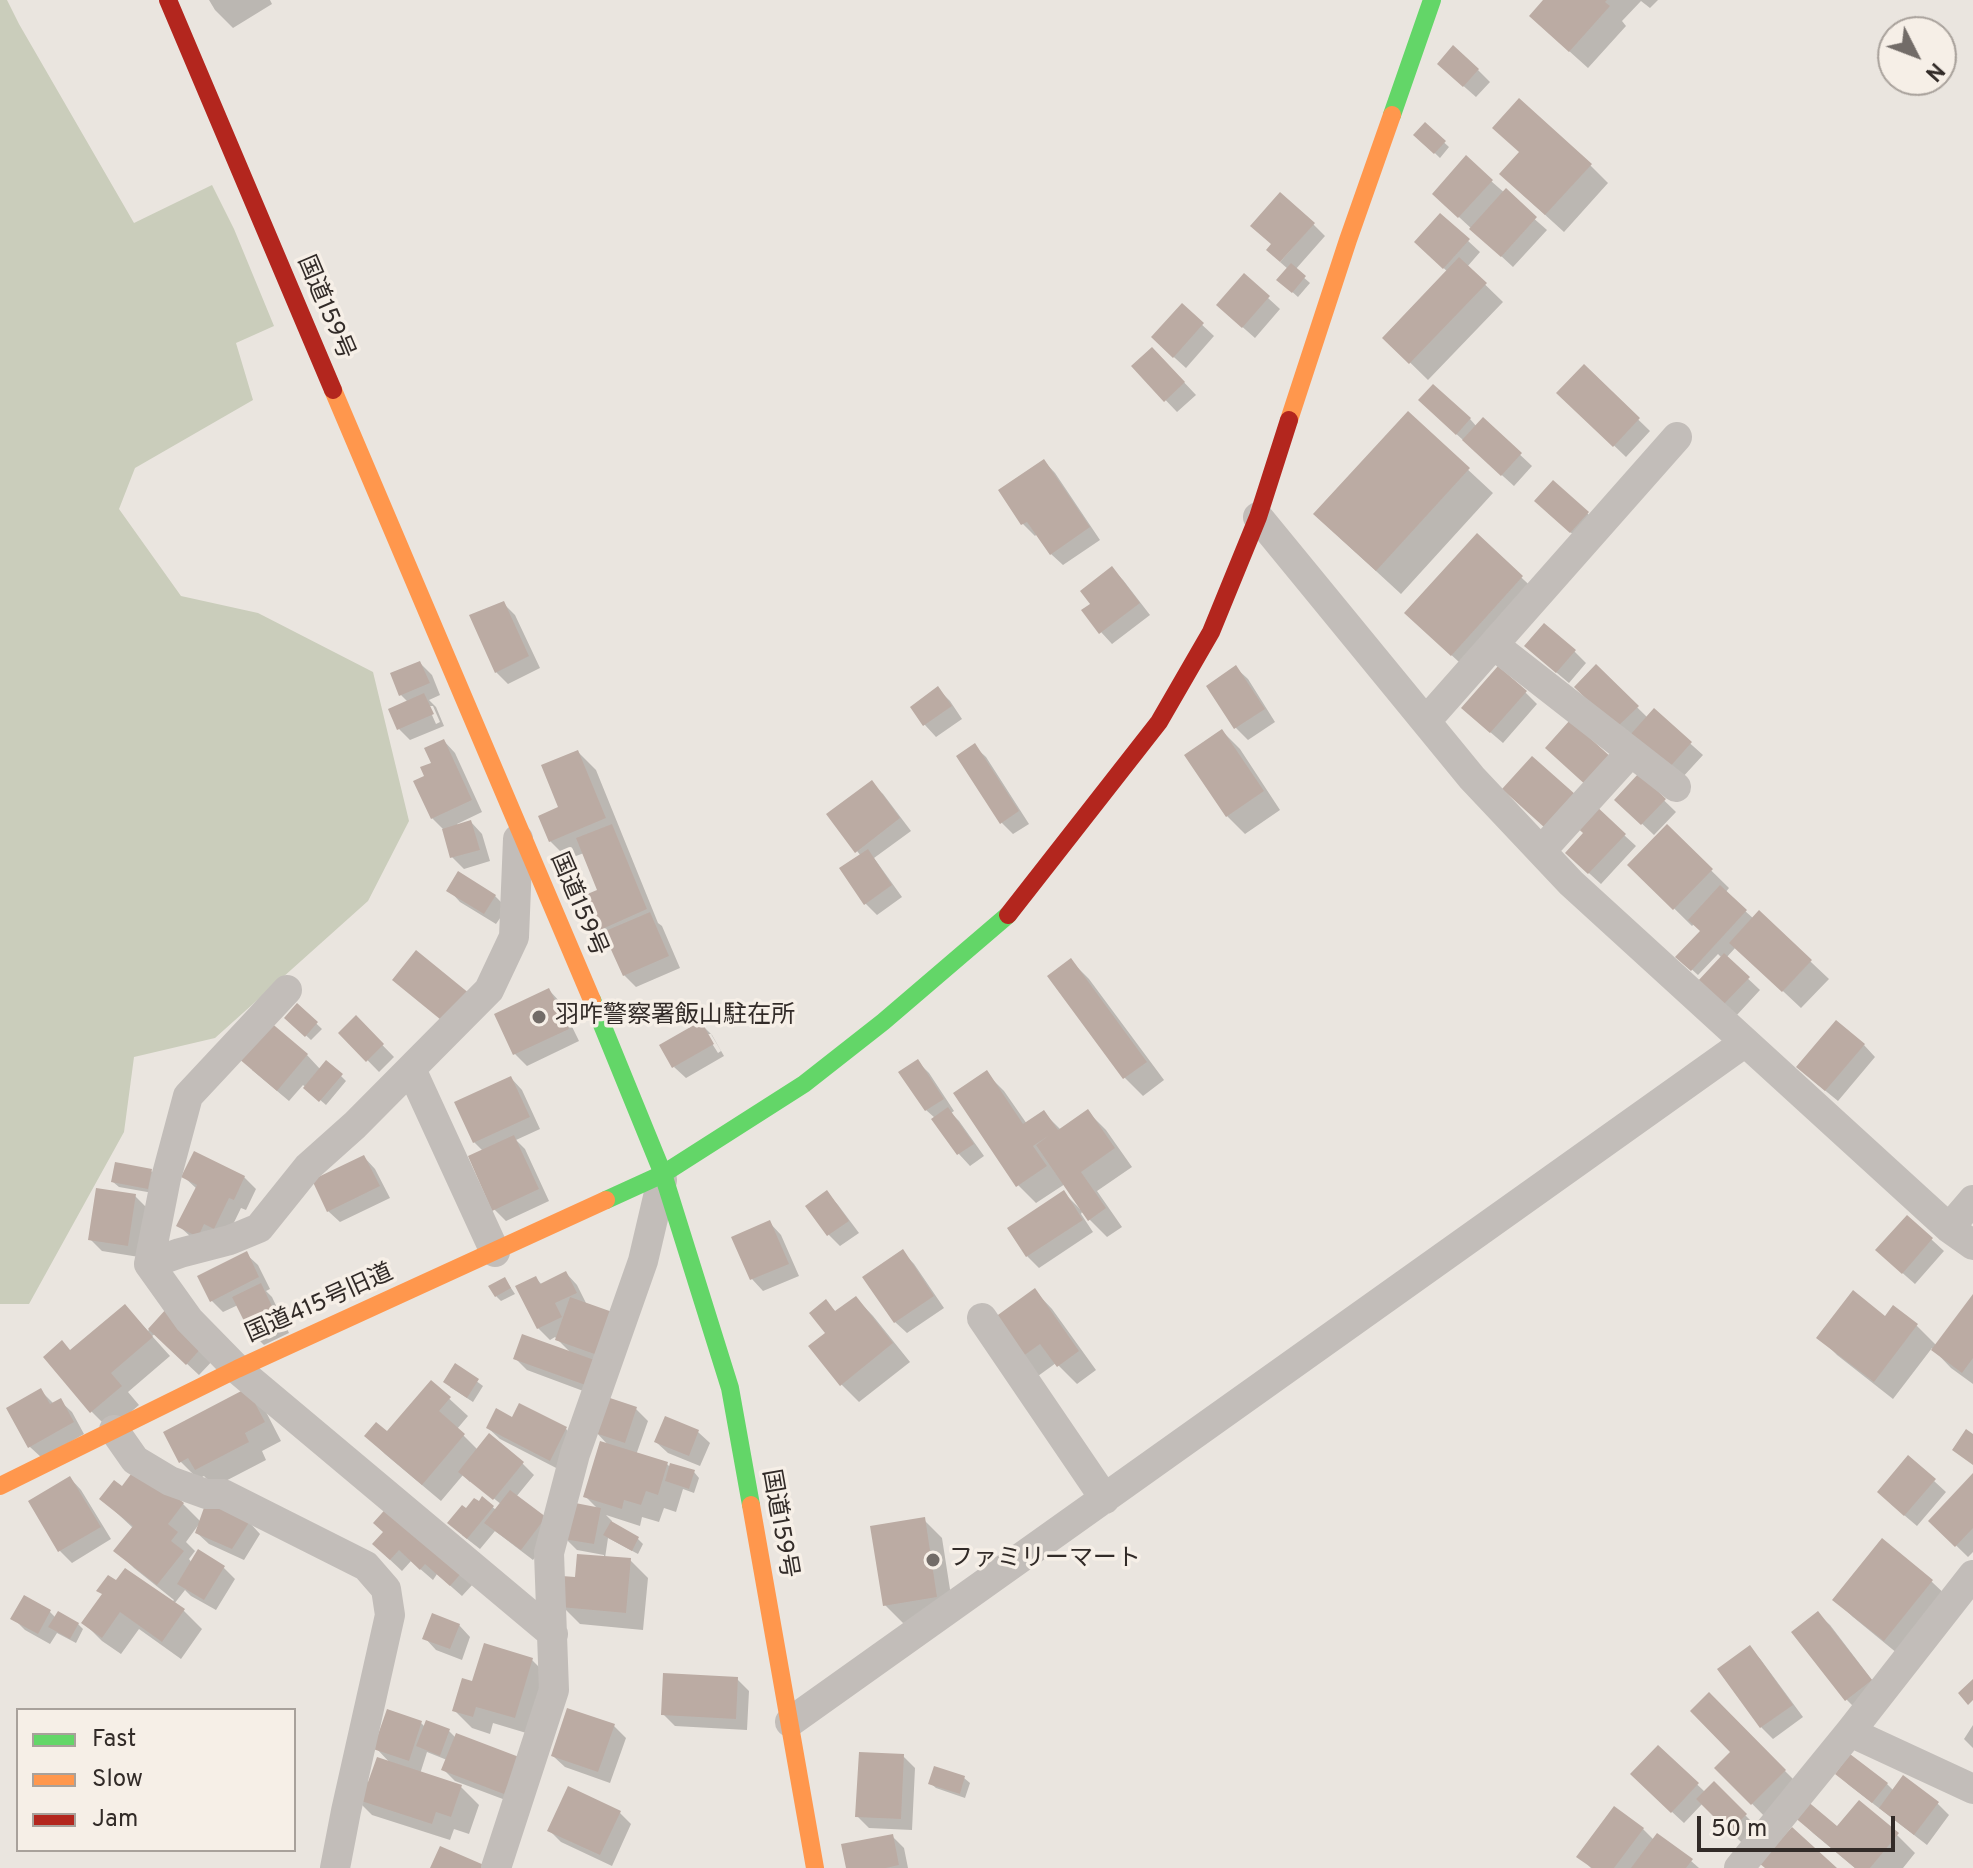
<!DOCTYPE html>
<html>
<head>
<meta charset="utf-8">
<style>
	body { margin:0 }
	#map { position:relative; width:1973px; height:1868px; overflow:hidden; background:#eae5df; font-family:Overpass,sans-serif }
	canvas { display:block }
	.legend { position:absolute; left:16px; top:1708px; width:280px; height:144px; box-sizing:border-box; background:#f6efe7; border:2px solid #a8a19b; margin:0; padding:10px 14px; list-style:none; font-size:24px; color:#322b28 }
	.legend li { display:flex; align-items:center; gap:16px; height:40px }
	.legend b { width:40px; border:2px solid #a8a19b }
	.north { position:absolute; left:1877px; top:16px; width:80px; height:80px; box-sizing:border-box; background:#f6efe7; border:2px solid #a8a19b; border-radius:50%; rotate:132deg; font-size:22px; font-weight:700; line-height:32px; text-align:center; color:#322b28 }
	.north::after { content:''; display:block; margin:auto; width:28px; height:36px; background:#726c68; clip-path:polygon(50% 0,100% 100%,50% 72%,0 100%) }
	.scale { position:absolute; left:1697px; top:1816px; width:198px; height:36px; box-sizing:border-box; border:4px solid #322b28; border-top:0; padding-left:10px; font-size:24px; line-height:28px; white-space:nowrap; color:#322b28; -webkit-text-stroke:6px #f6efe7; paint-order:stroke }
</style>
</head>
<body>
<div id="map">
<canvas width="1973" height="1868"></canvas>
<ul class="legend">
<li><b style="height:10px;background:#63d668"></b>Fast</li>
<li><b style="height:10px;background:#ff974d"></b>Slow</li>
<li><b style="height:10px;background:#b3261e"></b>Jam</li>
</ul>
<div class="north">N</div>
<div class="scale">50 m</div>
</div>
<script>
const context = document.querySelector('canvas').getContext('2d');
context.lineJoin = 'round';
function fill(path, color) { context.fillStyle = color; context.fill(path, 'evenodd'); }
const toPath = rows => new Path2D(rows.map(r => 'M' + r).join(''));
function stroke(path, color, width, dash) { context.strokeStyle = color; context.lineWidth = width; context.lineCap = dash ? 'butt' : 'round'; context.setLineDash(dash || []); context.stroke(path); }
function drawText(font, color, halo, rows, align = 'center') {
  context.font = font + ' Overpass,"Noto Sans JP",sans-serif'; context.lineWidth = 7; context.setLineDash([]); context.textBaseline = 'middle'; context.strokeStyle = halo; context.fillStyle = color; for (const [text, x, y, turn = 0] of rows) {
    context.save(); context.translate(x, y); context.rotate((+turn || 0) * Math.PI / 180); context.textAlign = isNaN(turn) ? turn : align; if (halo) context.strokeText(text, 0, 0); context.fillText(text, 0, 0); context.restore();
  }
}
fill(toPath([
	[0,0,7,0,19,24,134,223,212,185,234,229,274,326,236,343,253,400,135,468,119,509,181,596,258,613,373,672,409,821,368,901,215,1038,134,1057,124,1132,29,1304,0,1304]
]), '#cacdbb');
fill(toPath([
	[209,0,270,0,272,4,233,28,215,10],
	[1546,0,1658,0,1650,8,1641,1,1622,21,1626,26,1588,68,1549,33],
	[1478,70,1490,82,1476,97,1451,75],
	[1425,125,1449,147,1440,158,1416,135],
	[1590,165,1608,183,1564,232,1520,192],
	[1491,181,1547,230,1513,267,1446,205],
	[1441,216,1480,252,1467,267,1503,302,1428,380,1385,338,1448,272,1428,254],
	[1313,224,1325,236,1295,270,1310,283,1298,297,1279,280,1288,269,1280,262],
	[1244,276,1280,309,1255,338,1230,316],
	[1182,306,1214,336,1186,368,1165,349],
	[1164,361,1196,395,1177,412,1134,367],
	[1584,367,1650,431,1626,457,1559,393],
	[1432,412,1470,419,1477,427,1483,420,1532,466,1514,486],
	[1408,414,1493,493,1401,594,1340,538],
	[1044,461,1055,473,1100,540,1063,565,1051,554,1037,534,1035,536,1023,524,1001,491],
	[1548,513,1587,513,1599,525,1583,543],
	[1477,536,1540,595,1470,672,1425,631],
	[1112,569,1123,580,1150,615,1112,644,1101,632,1093,604],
	[503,603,515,615,540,668,508,684,496,672],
	[1574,651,1586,663,1569,683,1538,657],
	[420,663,432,675,440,695,429,700,436,707,444,726,410,740,399,729,408,702,401,695],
	[428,706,433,706,440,722,436,724],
	[1596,667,1648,718,1654,711,1703,755,1681,779,1629,738,1577,687],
	[1236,668,1248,679,1275,722,1248,740,1236,728,1208,686],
	[938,689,950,701,962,719,936,737,925,725,912,707],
	[1525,692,1537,704,1503,743,1475,719],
	[1222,731,1240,749,1280,810,1245,834,1227,816],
	[444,741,455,753,482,812,457,824,458,826,471,822,482,834,490,861,464,869,452,857,444,830,432,818,433,764],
	[974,746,986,757,1029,824,1013,834,1002,823],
	[578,752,596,770,658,923,662,926,680,968,636,987,624,975,606,934,602,929,600,891,584,853,568,859,550,841],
	[1639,776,1676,812,1654,835,1617,800],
	[871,782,883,794,911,831,874,858,902,897,877,915,865,903,861,856,857,851],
	[1667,827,1729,888,1725,893,1754,919,1759,913,1829,979,1801,1008,1736,947,1726,958,1760,990,1736,1016,1700,982,1722,958,1718,954,1698,975,1678,957,1702,932,1694,924,1692,926,1630,865],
	[1624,835,1636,846,1601,884,1579,864],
	[449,890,495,896,507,908,496,924,460,902],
	[1071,961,1089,979,1164,1080,1143,1096,1125,1078,1050,976],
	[549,990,560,1002,579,1041,527,1066,515,1054,497,1015],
	[298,1006,322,1029,311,1040,287,1018],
	[356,1018,394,1057,379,1072,341,1033],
	[700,1023,712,1035,724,1056,686,1078,674,1067],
	[706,1034,711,1034,721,1051,718,1053],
	[1864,1045,1875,1057,1838,1101,1811,1079],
	[307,1055,320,1069,341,1076,346,1081,326,1105,303,1085,289,1101,252,1070],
	[917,1061,929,1073,954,1111,951,1113,959,1121,984,1156,970,1166,959,1154,935,1118,926,1110],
	[986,1073,1004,1091,1027,1124,1043,1112,1061,1130,1088,1112,1106,1130,1132,1167,1097,1191,1122,1227,1107,1237,1082,1212,1081,1214,1093,1232,1039,1268,1027,1256,1009,1228,1064,1193,1080,1209,1081,1208,1065,1184,1036,1203,1018,1185],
	[511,1078,522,1090,540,1129,516,1140,525,1149,549,1201,506,1221,494,1209,483,1151,474,1142],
	[364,1157,375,1169,390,1198,340,1222,328,1211],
	[151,1171,156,1176,153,1193,119,1187,113,1182],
	[184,1177,244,1177,256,1189,246,1210,241,1208,226,1239,191,1237,179,1226,197,1189],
	[827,1193,838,1205,859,1233,840,1246,829,1235],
	[135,1196,147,1208,139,1257,102,1251,90,1239],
	[1907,1217,1944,1251,1915,1284,1890,1262],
	[770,1223,781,1235,799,1276,763,1291,752,1279],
	[903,1252,914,1264,944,1308,907,1333,895,1322],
	[246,1254,258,1265,270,1289,266,1291,272,1297,289,1333,264,1345,253,1334,238,1305,223,1312,211,1300],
	[566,1273,577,1285,587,1305,602,1398,527,1370,515,1358,572,1354,555,1337,550,1340,538,1328,536,1278,542,1285],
	[505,1279,515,1294,501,1301,496,1296],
	[1035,1291,1052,1309,1096,1370,1077,1384,1056,1363,1038,1376,1020,1358],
	[856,1298,873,1316,910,1362,859,1402,841,1384,827,1333,826,1302,837,1313],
	[1973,1298,1973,1384,1951,1368,1932,1348,1893,1399,1837,1355,1819,1337,1886,1319,1894,1308,1917,1326,1937,1346],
	[125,1306,148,1331,167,1311,216,1357,199,1375,155,1334,152,1336,170,1356,128,1392,139,1405,110,1430,92,1412,46,1357,71,1352],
	[456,1366,483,1386,473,1402,450,1387],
	[431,1382,468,1416,457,1429,478,1450,522,1463,534,1475,516,1497,556,1530,533,1560,495,1531,480,1549,462,1535,483,1499,496,1510,502,1505,470,1479,470,1482,463,1475,441,1501,385,1454,367,1436,387,1434],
	[246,1390,264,1408,281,1441,262,1451,266,1460,214,1487,204,1476,198,1479,180,1461],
	[41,1391,54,1404,60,1401,72,1412,84,1434,42,1458,30,1447],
	[636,1409,648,1421,636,1455,667,1464,671,1468,694,1472,699,1478,694,1493,683,1489,676,1512,664,1508,659,1522,642,1517,640,1526,606,1515,612,1521,611,1524,638,1539,643,1544,638,1554,608,1538,605,1558,630,1560,648,1578,643,1630,580,1624,562,1606,577,1579,604,1558,604,1555,577,1550,565,1538,598,1509,585,1496,610,1447,595,1431],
	[513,1419,566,1429,577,1440,562,1471,500,1439,488,1428],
	[698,1432,710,1443,700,1466,668,1453,656,1442],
	[70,1478,81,1490,111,1539,72,1563,60,1551,30,1502],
	[1973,1478,1973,1552,1968,1557,1931,1521],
	[1934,1481,1946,1492,1917,1526,1891,1504],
	[122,1489,183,1504,201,1522,249,1522,260,1534,244,1560,209,1544,197,1533,199,1524,186,1542,195,1551,189,1559,192,1563,223,1567,235,1579,216,1610,191,1596,185,1590,174,1604,184,1611,202,1629,181,1659,139,1629,121,1654,102,1641,84,1623,104,1595,172,1602,174,1600,134,1568,116,1550,133,1528,102,1499],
	[924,1520,942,1538,954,1615,903,1623,885,1605],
	[385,1532,474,1583,462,1596,437,1574,433,1580,411,1561,402,1571,386,1556],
	[1883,1541,1932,1582,1950,1599,1903,1658,1853,1617,1835,1600],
	[24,1598,50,1612,56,1618,78,1624,83,1629,76,1643,57,1633,50,1644,25,1630,13,1618],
	[1818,1614,1830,1625,1882,1693,1858,1711,1847,1700,1794,1632],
	[459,1625,470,1637,462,1660,436,1650,425,1638],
	[1750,1648,1761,1660,1803,1717,1773,1739,1761,1727],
	[532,1660,550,1678,533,1735,493,1723,490,1734,472,1728,454,1710,474,1684],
	[737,1679,749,1691,747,1730,675,1726,663,1714],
	[1709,1695,1803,1789,1770,1822,1717,1768,1733,1752],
	[421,1723,425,1727,449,1731,456,1738,518,1759,516,1804,455,1781,444,1770,447,1760,427,1752,420,1774,461,1787,479,1805,469,1834,454,1829,450,1840,372,1815,354,1797,392,1765,376,1748],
	[1973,1725,1973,1748,1964,1739],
	[614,1726,626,1738,610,1783,565,1767,553,1756],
	[1658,1747,1705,1792,1714,1784,1757,1827,1742,1843,1703,1803,1684,1823,1644,1786],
	[903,1756,915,1768,912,1830,869,1828,857,1816],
	[1837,1774,1887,1784,1894,1791,1937,1803,1949,1815,1927,1845,1849,1785],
	[964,1778,970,1783,965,1798,936,1788,930,1783],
	[620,1813,631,1824,612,1866,561,1842,550,1831],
	[1796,1816,1837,1829,1897,1835,1915,1853,1903,1868,1855,1868,1813,1833],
	[1643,1829,1654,1840,1691,1861,1699,1868,1591,1868,1579,1856],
	[892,1836,904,1848,908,1868,848,1868]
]), '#0003');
fill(toPath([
	[1543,0,1607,0,1605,2,1610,6,1569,52,1529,16],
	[1453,45,1479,69,1463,87,1437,64],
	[1519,98,1592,164,1545,215,1499,174,1519,152,1492,128],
	[1425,122,1446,141,1434,154,1413,135],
	[1466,155,1493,180,1458,218,1432,194],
	[1506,188,1537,217,1501,257,1469,229],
	[1280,192,1315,223,1280,262,1266,250,1271,244,1250,226],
	[1440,213,1470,239,1443,269,1414,242],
	[1459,257,1487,283,1409,364,1382,338],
	[1291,263,1306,276,1292,293,1276,280],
	[1244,273,1270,296,1242,328,1216,305],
	[1182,303,1204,323,1173,358,1151,337],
	[1152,347,1185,382,1164,402,1131,366],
	[1584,364,1640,418,1613,447,1556,393],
	[1433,384,1471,418,1456,435,1418,400],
	[1408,411,1470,468,1376,571,1313,514],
	[1483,417,1522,453,1501,476,1462,440],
	[1044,459,1090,527,1050,555,1027,522,1021,525,998,490],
	[1553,480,1589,512,1570,533,1534,501],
	[1477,533,1523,576,1451,656,1404,613],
	[1112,566,1140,603,1099,634,1081,610,1090,604,1080,591],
	[504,601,529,656,495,673,469,615],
	[1544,623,1576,650,1556,673,1524,646],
	[420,661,430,683,399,696,390,673],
	[1596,664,1639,706,1616,728,1574,687],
	[1236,665,1265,709,1234,729,1206,686],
	[1498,666,1527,691,1490,733,1461,708],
	[938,686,952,706,923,726,910,707],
	[424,693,434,714,397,730,388,709],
	[1654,708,1692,742,1668,769,1630,735],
	[1570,720,1613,759,1588,787,1545,748],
	[1222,729,1264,791,1226,817,1184,755],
	[444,739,472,800,431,819,413,781,424,776,420,767,431,763,424,748],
	[975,743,1019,811,1000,824,956,756],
	[578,750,606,818,549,842,538,816,558,807,541,765],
	[1532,756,1576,795,1545,828,1502,789],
	[1639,773,1666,799,1641,825,1614,800],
	[872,780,900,818,855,853,826,814],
	[1594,804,1626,834,1588,874,1565,853,1583,833,1574,825],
	[471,820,480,850,450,858,442,829],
	[612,824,647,909,600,930,585,895,597,890,576,838],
	[1667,824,1713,869,1673,910,1627,865],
	[868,849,892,885,864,905,839,868],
	[458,871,496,895,484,914,446,891],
	[1720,885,1747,910,1691,971,1675,957,1700,931,1688,920],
	[1759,910,1812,960,1782,992,1729,943],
	[650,912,669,956,623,976,603,932],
	[416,950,470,994,446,1024,392,980],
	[1724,953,1750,977,1723,1005,1697,982],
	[1071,958,1147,1062,1123,1079,1047,976],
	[549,988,569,1029,513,1055,494,1014],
	[297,1003,318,1022,305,1037,284,1018],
	[356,1015,384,1044,366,1062,338,1033],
	[1836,1020,1865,1044,1825,1091,1796,1067],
	[269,1021,308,1054,277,1091,238,1058],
	[701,1021,714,1044,672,1068,659,1045],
	[918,1059,944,1099,925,1111,898,1072],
	[326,1060,343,1074,319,1102,303,1088],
	[987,1070,1023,1124,1044,1110,1058,1130,1088,1109,1115,1148,1081,1172,1106,1208,1088,1221,1036,1145,1048,1136,1033,1146,1047,1166,1016,1187,953,1093],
	[511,1076,530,1117,473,1143,454,1102],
	[948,1107,974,1144,957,1155,931,1119],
	[514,1135,539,1189,492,1211,468,1156],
	[194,1151,245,1176,234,1200,229,1198,214,1229,204,1224,198,1237,176,1226,197,1185,181,1177],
	[364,1155,380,1186,327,1212,312,1180],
	[115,1162,152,1169,148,1189,111,1182],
	[96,1188,136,1194,128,1246,88,1240],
	[827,1190,849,1221,827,1236,805,1206],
	[1064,1190,1083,1220,1026,1257,1007,1228],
	[1907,1215,1933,1238,1902,1274,1875,1250],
	[770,1220,789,1264,750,1280,731,1237],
	[903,1249,934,1296,894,1323,862,1277],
	[247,1251,259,1277,210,1302,197,1276],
	[566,1271,577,1293,555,1303,562,1317,537,1329,515,1286,536,1276,540,1284],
	[505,1277,511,1288,495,1297,488,1286],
	[261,1283,279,1321,251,1335,232,1297],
	[1035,1288,1079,1351,1057,1367,1040,1344,1019,1359,991,1320],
	[1853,1290,1885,1316,1893,1305,1918,1324,1874,1382,1816,1338],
	[1973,1294,1973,1358,1962,1373,1931,1350],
	[856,1296,893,1343,840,1386,808,1346,825,1333,809,1313,826,1299,835,1311],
	[570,1297,618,1314,603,1357,555,1340],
	[125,1304,153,1337,111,1373,122,1386,90,1413,43,1357,62,1340,70,1350],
	[167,1308,205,1344,186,1365,148,1329],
	[522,1334,600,1362,591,1387,513,1359],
	[455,1363,479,1379,467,1398,443,1382],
	[431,1380,451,1397,439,1411,465,1434,422,1485,364,1436,376,1422,387,1431],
	[41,1388,50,1404,61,1398,74,1422,28,1448,6,1408],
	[247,1388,265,1422,245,1433,249,1442,195,1470,188,1458,179,1463,163,1432],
	[604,1396,637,1407,625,1443,592,1432],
	[519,1403,567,1427,550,1461,486,1428,496,1408,512,1417],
	[665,1416,699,1430,689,1456,654,1442],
	[1966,1429,1973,1434,1973,1465,1952,1450],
	[489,1433,524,1462,493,1500,458,1472],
	[600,1441,668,1462,658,1495,646,1491,641,1505,624,1500,622,1509,583,1497],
	[1908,1455,1936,1479,1904,1516,1877,1492],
	[670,1463,695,1470,689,1489,665,1481],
	[137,1466,184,1503,168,1524,178,1532,171,1541,184,1551,157,1585,113,1551,133,1526,99,1499,114,1480,122,1486],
	[1973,1473,1973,1528,1955,1547,1928,1521],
	[70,1476,101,1527,58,1552,28,1501],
	[510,1490,546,1517,521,1550,484,1523],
	[482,1496,494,1506,467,1539,447,1523,462,1505,466,1508,474,1498,479,1501],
	[206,1502,250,1521,232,1549,195,1533],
	[570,1502,601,1508,594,1544,563,1539],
	[390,1504,464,1570,450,1586,425,1564,420,1570,399,1550,390,1560,372,1544,383,1532,373,1523],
	[925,1517,937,1597,883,1606,870,1526],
	[611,1521,639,1537,632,1551,603,1535],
	[1882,1538,1933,1580,1884,1641,1832,1600],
	[198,1549,225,1566,204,1600,177,1584],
	[577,1554,631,1558,626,1613,560,1607,562,1576,575,1577],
	[125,1568,185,1609,162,1642,120,1612,102,1638,81,1623,102,1594,96,1591,108,1575,116,1580],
	[24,1595,51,1610,38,1634,10,1619],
	[58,1611,79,1623,70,1639,48,1627],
	[1818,1611,1872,1680,1845,1701,1791,1632],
	[432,1613,460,1624,450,1649,422,1639],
	[484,1643,533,1658,515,1718,476,1707,473,1717,452,1711,462,1678,472,1681],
	[1750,1645,1793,1705,1760,1728,1717,1669],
	[663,1673,738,1677,736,1719,661,1715],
	[1973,1679,1973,1700,1968,1705,1958,1693],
	[1709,1692,1786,1770,1751,1805,1714,1768,1730,1752,1690,1711],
	[567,1708,615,1724,598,1772,551,1756],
	[387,1709,422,1721,409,1761,373,1749],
	[426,1720,450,1729,440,1756,416,1746],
	[456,1733,519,1757,504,1794,441,1770],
	[1658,1745,1699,1783,1671,1813,1630,1774],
	[859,1752,904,1754,901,1819,855,1817],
	[1850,1754,1888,1783,1872,1803,1835,1774],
	[377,1757,462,1785,451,1817,436,1812,432,1824,352,1798,358,1779,368,1782],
	[934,1766,965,1776,960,1794,928,1784],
	[1903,1775,1939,1802,1914,1835,1879,1808],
	[1714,1781,1747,1814,1729,1832,1696,1799],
	[568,1786,621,1811,600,1855,547,1831],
	[1806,1800,1837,1826,1859,1800,1899,1833,1870,1868,1855,1868,1793,1816],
	[1614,1806,1644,1828,1614,1868,1592,1868,1576,1857],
	[1792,1827,1837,1868,1765,1868,1759,1863],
	[1657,1833,1693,1859,1686,1868,1631,1868],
	[893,1834,899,1865,886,1868,846,1868,841,1844],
	[440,1846,484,1865,482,1868,430,1868]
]), '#bbaba3');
stroke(toPath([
	[1258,517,1472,778,1571,883,1949,1228,1973,1245],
	[1494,645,1676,787],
	[1426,721,1677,437],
	[1541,851,1631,752],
	[287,990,188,1096,166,1178,149,1264,189,1320,237,1369,553,1634],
	[411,1069,495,1252],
	[1949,1228,1973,1200],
	[149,1264,180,1253,230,1240,259,1228,308,1167,355,1125,489,990,514,937,518,839],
	[982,1318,1105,1499],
	[114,1430,135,1460,170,1481,206,1494,223,1494,366,1566,386,1589,390,1615,346,1811,335,1868],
	[790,1722,1744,1043],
	[1850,1732,1973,1789],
	[496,1868,554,1690,549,1553,575,1454,643,1261,662,1180],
	[1739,1868,1850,1732,1973,1575]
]), '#c2bdb9', 30);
stroke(toPath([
	[1392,115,1432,0],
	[592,1000,663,1174,730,1388,751,1505],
	[606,1200,663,1174,804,1084,883,1022,1008,915]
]), '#63d668', 18);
stroke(toPath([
	[333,390,592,1000],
	[1289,420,1348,240,1392,115],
	[0,1486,237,1369,606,1200],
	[751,1505,815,1868]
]), '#ff974d', 18);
stroke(toPath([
	[168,0,333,390],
	[1008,915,1159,722,1211,632,1258,517,1289,420]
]), '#b3261e', 18);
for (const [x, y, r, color] of [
	[539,1017,8,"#726c68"],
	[933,1560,8,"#726c68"]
]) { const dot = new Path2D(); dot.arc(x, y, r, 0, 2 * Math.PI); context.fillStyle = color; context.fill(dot); stroke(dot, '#f6efe7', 3); }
drawText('24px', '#322b28', '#f6efe7', [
	["国道159号",324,308,67],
	["国道159号",577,905,67],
	["国道415号旧道",320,1305,-24],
	["国道159号",778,1524,80]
]);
drawText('24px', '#322b28', '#f6efe7', [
	["羽咋警察署飯山駐在所",555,1017],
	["ファミリーマート",949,1560]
], 'left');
</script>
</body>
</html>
